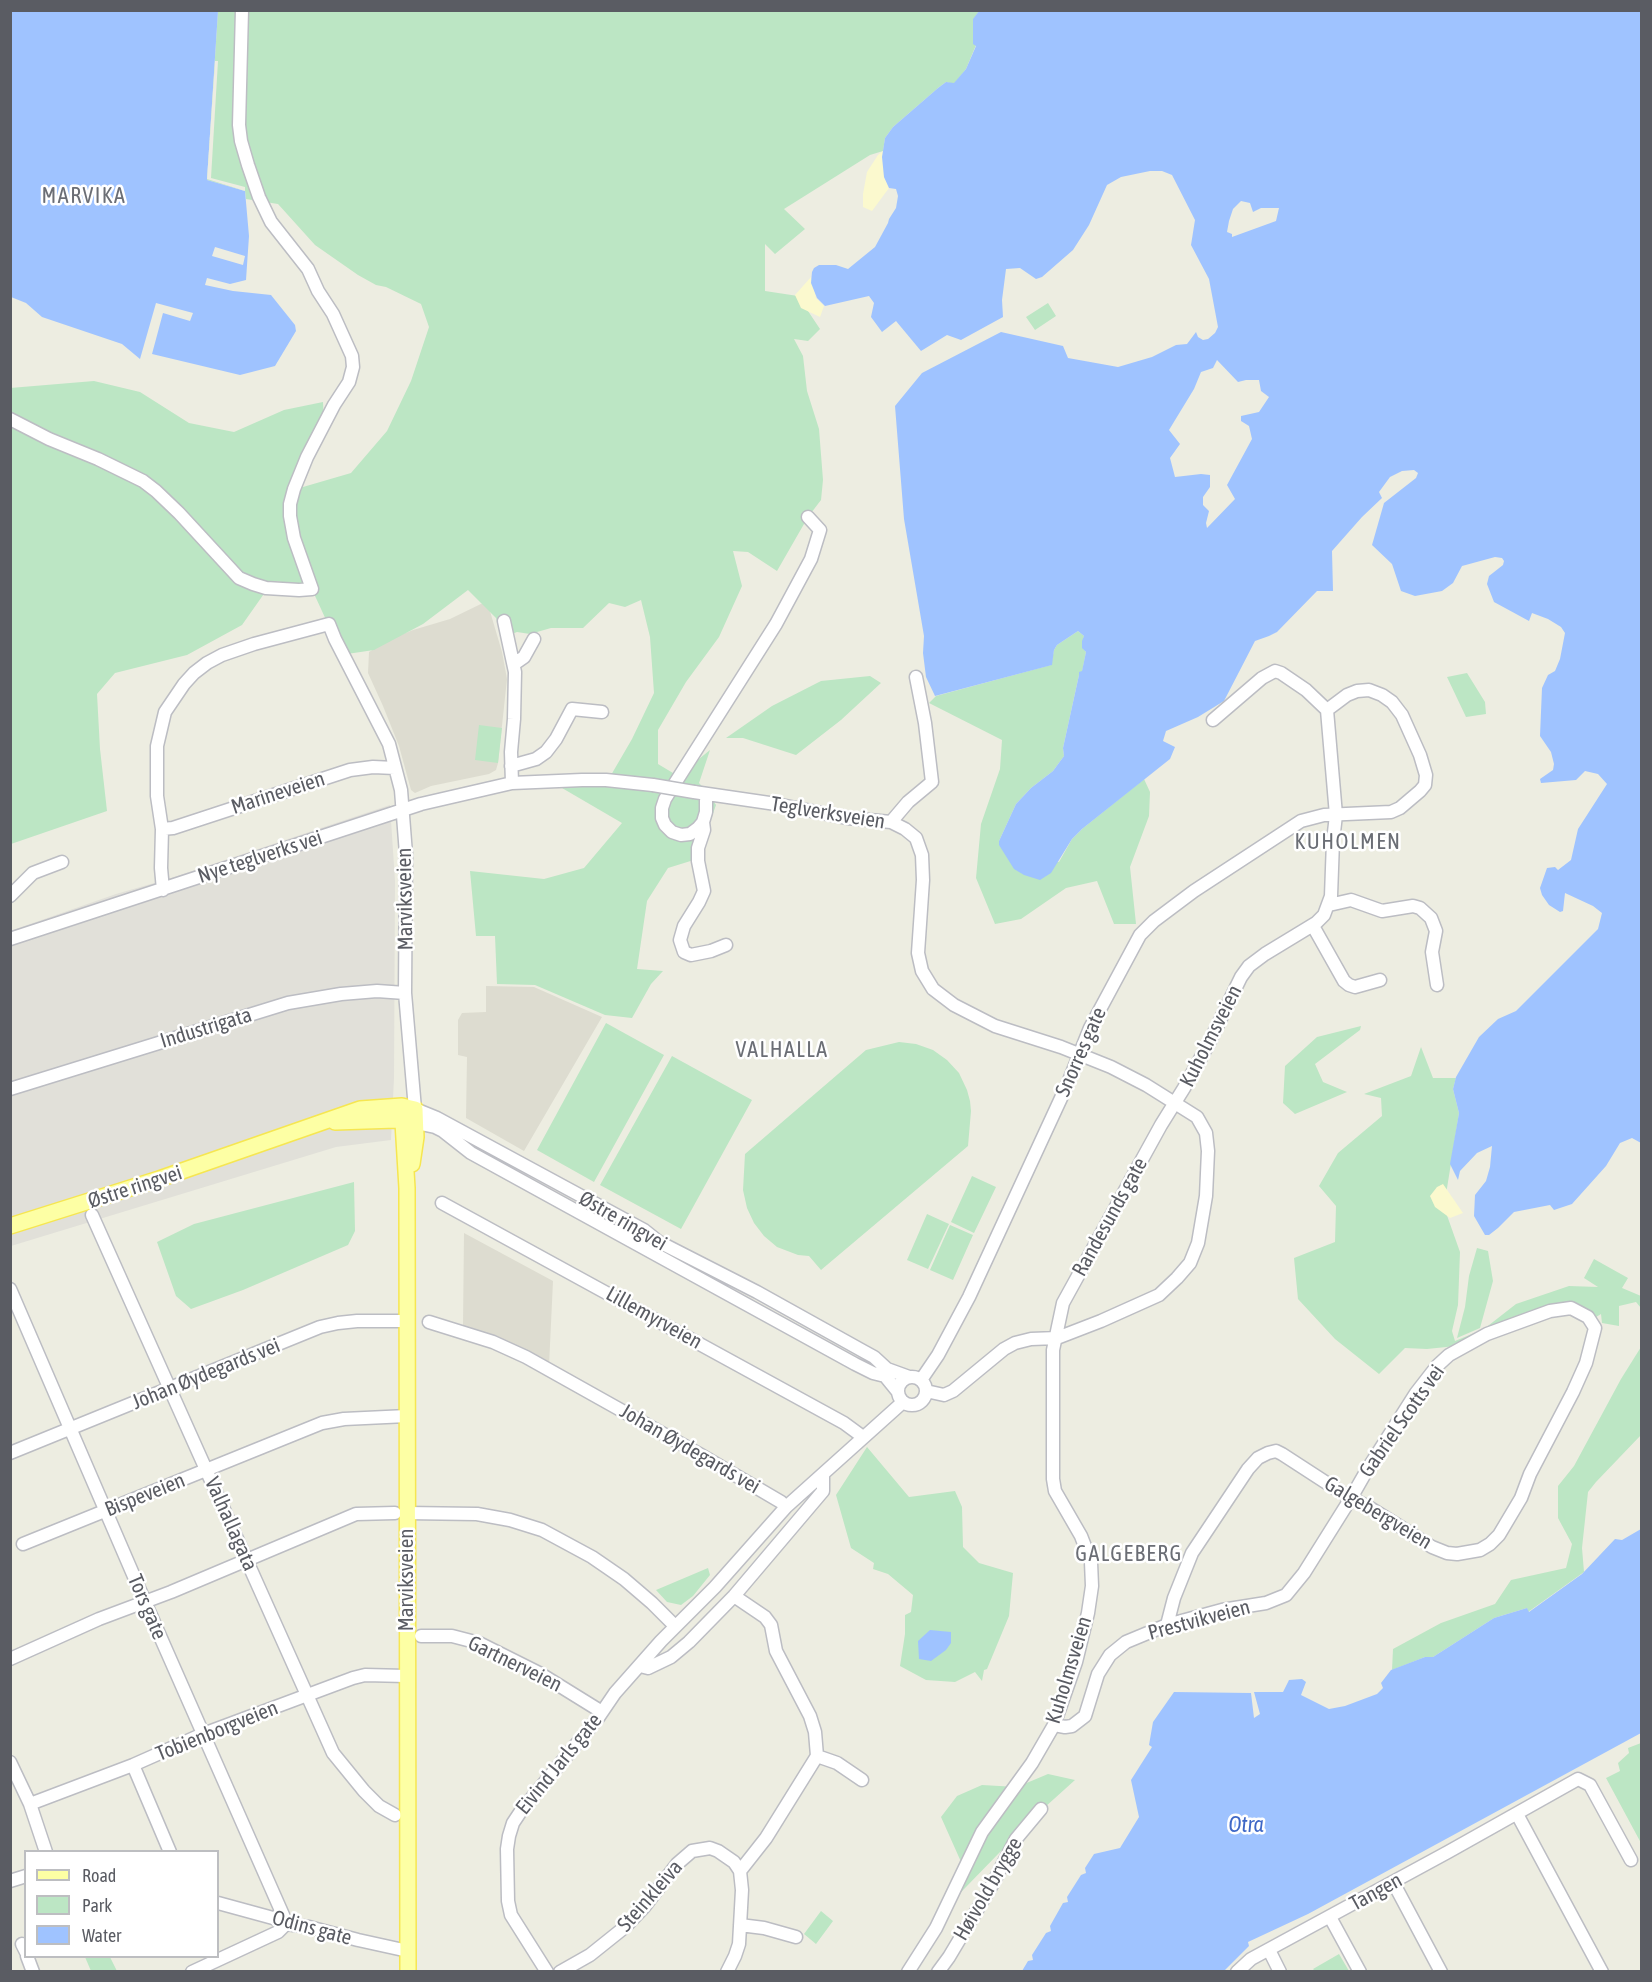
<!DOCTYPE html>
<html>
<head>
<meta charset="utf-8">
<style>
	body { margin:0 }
	#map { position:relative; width:1652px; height:1982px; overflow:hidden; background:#edede1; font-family:"Asap Condensed",sans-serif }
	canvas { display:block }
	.frame { position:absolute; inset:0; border:12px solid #5a5c63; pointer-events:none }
	.legend { position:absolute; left:24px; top:1850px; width:195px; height:108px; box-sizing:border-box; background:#fff; border:2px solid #bdbec1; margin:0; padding:8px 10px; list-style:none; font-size:18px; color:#5a5c63 }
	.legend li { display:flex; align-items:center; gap:12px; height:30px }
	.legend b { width:30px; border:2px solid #bdbec1 }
</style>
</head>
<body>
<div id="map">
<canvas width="1652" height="1982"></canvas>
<div class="frame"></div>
<ul class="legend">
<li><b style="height:8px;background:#fdffa4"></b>Road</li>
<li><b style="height:16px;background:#bce6c4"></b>Park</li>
<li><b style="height:16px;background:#9fc3ff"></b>Water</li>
</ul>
</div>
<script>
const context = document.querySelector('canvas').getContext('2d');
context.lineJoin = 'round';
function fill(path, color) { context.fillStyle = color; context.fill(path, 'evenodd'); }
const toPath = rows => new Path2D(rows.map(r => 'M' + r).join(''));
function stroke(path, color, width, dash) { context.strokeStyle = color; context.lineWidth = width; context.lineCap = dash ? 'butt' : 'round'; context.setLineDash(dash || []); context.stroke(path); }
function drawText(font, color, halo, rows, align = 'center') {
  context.font = font + ' "Asap Condensed",sans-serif'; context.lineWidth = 5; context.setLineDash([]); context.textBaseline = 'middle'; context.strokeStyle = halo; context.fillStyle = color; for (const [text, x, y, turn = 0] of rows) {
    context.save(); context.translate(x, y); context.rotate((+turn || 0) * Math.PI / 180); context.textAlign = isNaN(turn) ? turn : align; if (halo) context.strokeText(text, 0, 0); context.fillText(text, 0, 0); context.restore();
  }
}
fill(toPath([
	[390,805,395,881,394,1078,391,1140,336,1147,11,1246,10,931,116,894,168,879]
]), '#e1e0d9');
fill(toPath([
	[487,601,502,652,507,679,498,763,496,770,489,774,431,786,415,793,411,790,399,746,383,706,368,673,369,652,386,641,413,630,450,619],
	[486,986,534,987,602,1017,524,1151,466,1118,467,1057,458,1055,458,1020,462,1013,486,1012],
	[464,1233,553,1281,549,1366,463,1325]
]), '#dddcd0');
fill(toPath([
	[218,11,979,11,973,20,976,45,966,69,954,84,946,82,938,88,893,127,885,138,883,151,870,155,784,209,805,229,775,254,765,244,765,291,798,296,820,329,808,341,794,339,803,356,807,391,819,429,823,480,821,500,808,517,777,571,748,552,733,551,742,586,719,637,686,682,658,730,658,764,678,776,710,750,699,783,709,794,716,805,697,859,668,868,647,901,637,969,663,971,651,984,632,1018,605,1015,535,985,497,984,495,936,476,936,470,871,544,879,584,868,622,823,550,781,607,782,632,739,654,693,650,637,641,600,625,607,609,603,583,628,551,628,530,634,517,632,512,634,506,630,500,632,496,618,468,590,423,624,374,650,347,654,333,635,310,585,273,581,242,625,187,655,115,673,97,694,100,749,107,811,11,844,10,388,94,381,140,392,189,423,234,432,284,410,323,402,324,424,295,474,303,487,351,473,387,431,411,381,429,327,421,304,386,287,376,285,358,275,315,245,278,204,246,199,245,191,207,180],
	[1048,303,1056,316,1035,330,1026,317],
	[1078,631,1084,636,1082,647,1086,652,1082,672,1079,672,1079,675,1063,748,1064,756,1053,771,1031,788,1016,804,999,841,999,845,1059,862,1072,839,1082,829,1144,779,1150,792,1149,816,1130,867,1136,924,1114,924,1097,881,1066,888,1021,919,995,924,976,878,981,824,1000,769,1002,740,929,703,936,696,1051,665,1054,650,1057,645],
	[1467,673,1485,702,1486,714,1466,717,1447,677],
	[870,676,881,683,841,720,796,755,743,738,726,738,772,706,821,681],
	[479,725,502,728,498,763,475,760],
	[606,1023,664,1055,594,1182,537,1150],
	[1361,1026,1360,1030,1315,1064,1323,1082,1347,1092,1295,1114,1283,1103,1285,1066,1317,1037],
	[899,1042,916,1044,933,1050,947,1060,959,1073,967,1090,970,1101,971,1111,968,1146,821,1270,809,1256,798,1255,777,1247,764,1236,754,1223,747,1208,743,1190,745,1154,866,1050],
	[1421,1047,1433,1078,1456,1078,1453,1089,1459,1113,1444,1207,1460,1252,1458,1305,1452,1331,1455,1341,1484,1329,1516,1304,1569,1286,1598,1287,1584,1278,1594,1259,1628,1278,1622,1288,1641,1296,1641,1308,1636,1302,1619,1306,1619,1326,1602,1323,1601,1314,1588,1322,1564,1312,1456,1346,1427,1349,1405,1348,1379,1374,1335,1339,1298,1299,1294,1258,1335,1242,1336,1206,1319,1186,1338,1153,1382,1116,1381,1098,1364,1094,1411,1076],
	[672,1056,752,1100,681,1229,600,1185],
	[972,1176,996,1187,974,1233,951,1222],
	[354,1182,355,1231,348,1245,243,1290,191,1309,176,1296,157,1242,194,1224],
	[927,1214,949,1224,928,1269,907,1260],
	[950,1225,973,1235,953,1280,930,1270],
	[1477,1248,1488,1251,1493,1281,1480,1328,1457,1338,1465,1307,1469,1276],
	[1641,1347,1641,1435,1596,1482,1588,1492,1582,1548,1584,1572,1528,1612,1527,1608,1494,1618,1433,1657,1425,1657,1392,1670,1393,1649,1441,1623,1495,1604,1511,1580,1566,1568,1572,1544,1558,1518,1558,1486,1574,1466,1621,1379],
	[867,1447,909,1497,955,1491,962,1507,963,1547,979,1563,1013,1573,1009,1616,987,1669,984,1670,982,1681,975,1672,955,1682,926,1680,900,1666,905,1634,905,1615,911,1612,913,1595,888,1574,873,1569,874,1563,851,1548,836,1495],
	[708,1568,710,1575,693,1596,681,1605,667,1602,656,1590],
	[1641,1743,1642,1743,1641,1843,1606,1778,1620,1771,1618,1763,1629,1753,1628,1748],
	[1048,1774,1075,1780,1034,1817,932,1922,962,1864,941,1817,957,1796,982,1785,1017,1787],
	[821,1911,833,1921,816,1944,804,1934],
	[1339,1954,1349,1971,1315,1971,1313,1969],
	[85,1957,110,1957,117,1971,91,1971]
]), '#bce6c4');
fill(toPath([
	[883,151,884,177,889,188,872,211,863,207,863,194,867,172,878,155],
	[811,277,816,298,824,306,820,317,801,308,795,295],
	[1443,1184,1463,1213,1450,1218,1435,1207,1430,1196,1437,1187]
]), '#fbf9ce');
fill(toPath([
	[10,11,218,11,207,180,245,191,249,236,246,280,230,284,207,278,205,285,233,291,271,295,295,325,296,331,275,366,240,375,152,354,163,313,190,321,193,313,156,303,140,359,122,344,42,317,26,303,11,297],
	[979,11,1641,11,1641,1143,1632,1138,1620,1143,1606,1166,1572,1204,1554,1210,1550,1205,1514,1212,1498,1228,1489,1235,1485,1235,1474,1216,1475,1195,1486,1181,1490,1167,1492,1146,1477,1153,1460,1171,1458,1180,1450,1164,1459,1113,1453,1089,1456,1077,1479,1037,1498,1019,1516,1011,1598,929,1602,913,1593,906,1565,893,1563,911,1560,912,1549,905,1542,895,1540,888,1547,868,1555,867,1558,870,1571,860,1578,829,1607,784,1598,774,1585,771,1576,780,1541,783,1540,779,1553,770,1554,764,1551,752,1540,736,1542,688,1548,675,1555,671,1560,659,1565,633,1561,627,1548,619,1532,613,1529,621,1494,602,1487,584,1489,576,1503,565,1504,561,1502,558,1495,557,1462,566,1453,583,1442,591,1415,596,1401,591,1392,564,1372,545,1384,503,1416,478,1418,473,1414,470,1402,471,1390,477,1379,492,1382,498,1362,517,1332,551,1333,591,1317,591,1277,632,1269,636,1255,641,1224,701,1198,717,1166,731,1163,741,1175,747,1170,759,1082,829,1072,839,1051,873,1040,880,1024,875,1014,869,999,845,999,841,1016,804,1031,788,1053,771,1064,756,1063,748,1079,675,1079,672,1082,671,1086,652,1082,648,1082,641,1084,636,1078,631,1057,645,1054,650,1052,665,935,696,926,677,923,653,924,636,904,519,895,406,922,373,1001,332,1063,346,1068,358,1118,367,1152,357,1176,345,1187,344,1196,332,1198,337,1203,340,1208,339,1215,333,1218,327,1209,279,1191,245,1195,220,1172,175,1162,171,1150,171,1121,177,1107,185,1089,225,1073,250,1042,277,1036,279,1020,268,1006,269,1002,300,1003,317,961,340,947,335,921,351,896,321,882,332,871,317,874,303,869,296,825,306,817,298,811,283,812,272,814,268,819,265,836,265,848,269,875,247,888,223,889,219,896,208,898,196,896,189,889,188,884,177,882,157,885,138,893,127,938,88,946,82,954,83,966,69,976,46,973,44,973,19],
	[1241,201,1250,203,1253,212,1261,208,1279,208,1276,221,1232,237,1232,234,1227,232,1229,221,1233,209],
	[1217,360,1238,382,1246,380,1259,380,1261,391,1269,397,1259,412,1241,416,1241,421,1249,426,1252,439,1227,485,1235,499,1207,528,1206,523,1209,511,1203,505,1203,497,1210,487,1210,475,1201,474,1175,477,1170,458,1180,444,1169,430,1194,389,1201,372,1213,368],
	[1641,1529,1641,1733,1308,1914,1248,1942,1249,1946,1224,1971,1022,1971,1028,1961,1033,1960,1032,1955,1046,1933,1051,1931,1050,1926,1063,1903,1068,1902,1067,1897,1081,1875,1086,1873,1085,1868,1094,1854,1120,1848,1139,1817,1131,1780,1152,1747,1149,1745,1153,1722,1174,1692,1251,1693,1254,1718,1260,1714,1254,1692,1283,1692,1289,1680,1302,1679,1306,1682,1301,1695,1329,1709,1345,1706,1377,1694,1383,1688,1381,1683,1391,1670,1425,1657,1433,1657,1494,1618,1527,1608,1529,1612,1582,1574,1615,1539,1622,1540],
	[930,1630,951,1632,951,1643,946,1650,931,1661,919,1659,918,1641]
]), '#9fc3ff');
fill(toPath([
	[215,61,218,61,211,178,245,187,245,191,207,179],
	[215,247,245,256,243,265,212,256]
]), '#edede1');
const minor = toPath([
	[10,419,49,439,98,459,143,481,156,491,179,513,239,578,253,584,266,588,299,590,312,589,294,538,290,516,290,504,294,489,307,457,334,405,349,382,353,367,352,356,333,314,318,291,308,269,271,222,259,197,248,165,241,141,239,125,242,10],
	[504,621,515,672,514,719,511,752,512,783],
	[514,664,524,657,534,639],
	[511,766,536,759,546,752,556,739,572,709,602,712],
	[694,792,776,804,847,818,891,822,905,829,916,838,922,855,923,880,918,953,922,971,933,989,954,1005,995,1026,1061,1047,1111,1067,1146,1085,1197,1117,1206,1133,1208,1151,1206,1196,1198,1243,1190,1263,1177,1278,1159,1295,1101,1321,1057,1338,1031,1339,1015,1343,1004,1349,953,1391,944,1395,926,1391],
	[706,794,706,812,703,822,698,828,690,834,681,835,672,832,665,825,662,818,662,808,665,799,776,624,811,559,820,530,808,517],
	[703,822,704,830,698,848,698,861,704,891,699,902,684,926,680,940,684,952,691,955,711,951,726,945],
	[891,822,908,802,932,782,925,723,916,677],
	[162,829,157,796,157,746,165,712,184,684,194,673,207,663,222,655,254,644,329,624,335,639,389,744,401,790,406,854,405,993,415,1109,437,1118,644,1230,659,1242,757,1292,863,1351,874,1357,887,1369,909,1377],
	[163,890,161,868,162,829,173,828,350,770,373,767,395,768],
	[10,896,33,873,62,862],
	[1329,905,1351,900,1382,911,1413,906,1420,908,1431,918,1436,931,1432,952,1437,985],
	[1313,926,1344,981,1349,985,1355,987,1380,980],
	[10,939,421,804,512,783,582,780,606,780,653,785],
	[10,1089,288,1003,341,994,377,991,405,993],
	[416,1123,435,1127,443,1131,471,1153,855,1364,873,1373,885,1376,898,1392],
	[442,1203,844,1423,863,1437],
	[92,1215,333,1753,364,1791,379,1806,395,1815],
	[10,1289,145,1602,283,1915,286,1924,278,1932,192,1972],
	[429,1322,493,1342,526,1357,701,1455,781,1502,786,1507],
	'898 1391a14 14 0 1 1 28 0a14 14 0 1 1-28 0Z',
	[921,1380,938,1355,969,1297,1068,1083,1090,1028,1140,935,1154,921,1194,891,1301,821,1324,815,1391,812,1400,808,1420,791,1425,785,1426,775,1420,755,1402,715,1392,702,1382,695,1369,690,1357,691,1347,695,1327,710],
	[10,1453,320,1327,338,1323,357,1321,407,1321],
	[406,1513,477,1514,510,1520,542,1530,592,1557,624,1579,652,1603,675,1626],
	[23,1544,322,1423,344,1419,407,1416],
	[421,1636,452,1636,479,1643,539,1673,602,1712],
	[10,1659,99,1619,171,1592,356,1514,395,1513],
	[640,1666,648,1668,671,1657,689,1642,734,1596,823,1491,823,1475],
	[1054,1725,1065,1727,1072,1726,1085,1716,1098,1674,1110,1655,1126,1642,1167,1625,1222,1610,1266,1603,1286,1595,1304,1573,1351,1498,1367,1470,1416,1393,1437,1366,1449,1355,1487,1334,1550,1311,1571,1308,1588,1317,1595,1328,1586,1363,1573,1392,1530,1474,1521,1498,1499,1535,1490,1544,1480,1550,1457,1554,1447,1553,1432,1547,1396,1524,1370,1508,1351,1498,1339,1491,1282,1454,1276,1451,1268,1453,1258,1458,1248,1469,1192,1553,1174,1598,1167,1625],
	[817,1756,837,1763,862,1780],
	[10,1762,30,1804,46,1852],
	[133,1765,170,1852],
	[30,1804,133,1765,203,1734,353,1678,365,1675,406,1676],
	[1517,1814,1602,1972],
	[10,1881,26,1876],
	[1393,1882,1441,1972],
	[218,1903,273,1918,286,1924,309,1927,358,1940,408,1951],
	[1330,1917,1360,1972],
	[740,1925,764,1928,796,1937],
	[22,1944,26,1952],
	[1269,1950,1280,1972],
	[27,1956,33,1972],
	[547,1972,511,1915,508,1901,507,1849,509,1836,513,1823,521,1811,598,1718,615,1693,661,1641,715,1587,786,1507,903,1402],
	[560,1972,590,1955,625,1927,645,1906,677,1864,692,1851,710,1848,718,1851,734,1862,740,1871],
	[727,1972,735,1956,739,1944,742,1890,740,1871,766,1838,817,1756,815,1732,810,1716,776,1651,771,1625,765,1617,734,1596],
	[908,1972,936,1928,982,1832,1032,1763,1054,1725,1076,1662,1088,1613,1092,1586,1091,1562,1081,1536,1055,1491,1053,1479,1053,1350,1063,1303,1161,1125,1184,1088,1209,1043,1241,977,1249,966,1265,954,1316,923,1324,915,1331,896,1333,841,1336,815,1327,710,1306,690,1281,673,1275,671,1262,678,1213,720],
	[938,1972,949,1957,992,1885,1016,1839,1041,1809],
	[1237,1972,1251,1959,1448,1852,1578,1779,1590,1785,1631,1860]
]);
const major = toPath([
	[402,1106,407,1188,408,1972],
	[335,1122,396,1120,413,1122],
	[10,1226,159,1179,360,1109,402,1106,415,1109,416,1137,412,1164]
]);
stroke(minor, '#bcbdc3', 15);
stroke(major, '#f6e651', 18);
stroke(minor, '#fff', 12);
stroke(major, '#fdffa4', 15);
const minorBridge = toPath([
	[653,785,694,792]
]);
stroke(minorBridge, '#bcbdc3', 15, []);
stroke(minorBridge, '#fff', 12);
drawText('21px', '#5a5c63', '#fff', [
	["Marineveien",278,793,-18],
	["Teglverksveien",828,813,9],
	["Nye teglverks vei",260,857,-18],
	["Marviksveien",405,899,-91],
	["Industrigata",206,1028,-17],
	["Kuholmsveien",1211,1036,-63],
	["Snorres gate",1081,1052,-66],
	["Østre ringvei",135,1187,-18],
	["Randesunds gate",1110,1217,-61],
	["Østre ringvei",623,1221,30],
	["Lillemyrveien",654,1318,29],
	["Johan Øydegards vei",206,1374,-22],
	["Gabriel Scotts vei",1402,1421,-55],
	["Johan Øydegards vei",690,1449,30],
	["Bispeveien",145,1495,-22],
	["Galgebergveien",1378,1513,31],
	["Valhallagata",231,1524,66],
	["Marviksveien",406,1580,-90],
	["Tors gate",147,1607,67],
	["Prestvikveien",1199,1620,-15],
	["Gartnerveien",515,1664,26],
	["Kuholmsveien",1069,1670,-73],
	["Tobienborgveien",217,1731,-22],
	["Eivind Jarls gate",559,1764,-51],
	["Høivold brygge",988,1889,-60],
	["Tangen",1376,1892,-29],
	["Steinkleiva",650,1896,-49],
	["Odins gate",312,1928,15]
]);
context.letterSpacing = '1.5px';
drawText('22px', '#6b6e75', '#fff', [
	["MARVIKA",84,196],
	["KUHOLMEN",1348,842],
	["VALHALLA",782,1050],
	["GALGEBERG",1129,1554]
]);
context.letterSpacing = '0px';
drawText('italic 22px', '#3e67c6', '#fff', [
	["Otra",1246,1825]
]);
</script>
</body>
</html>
